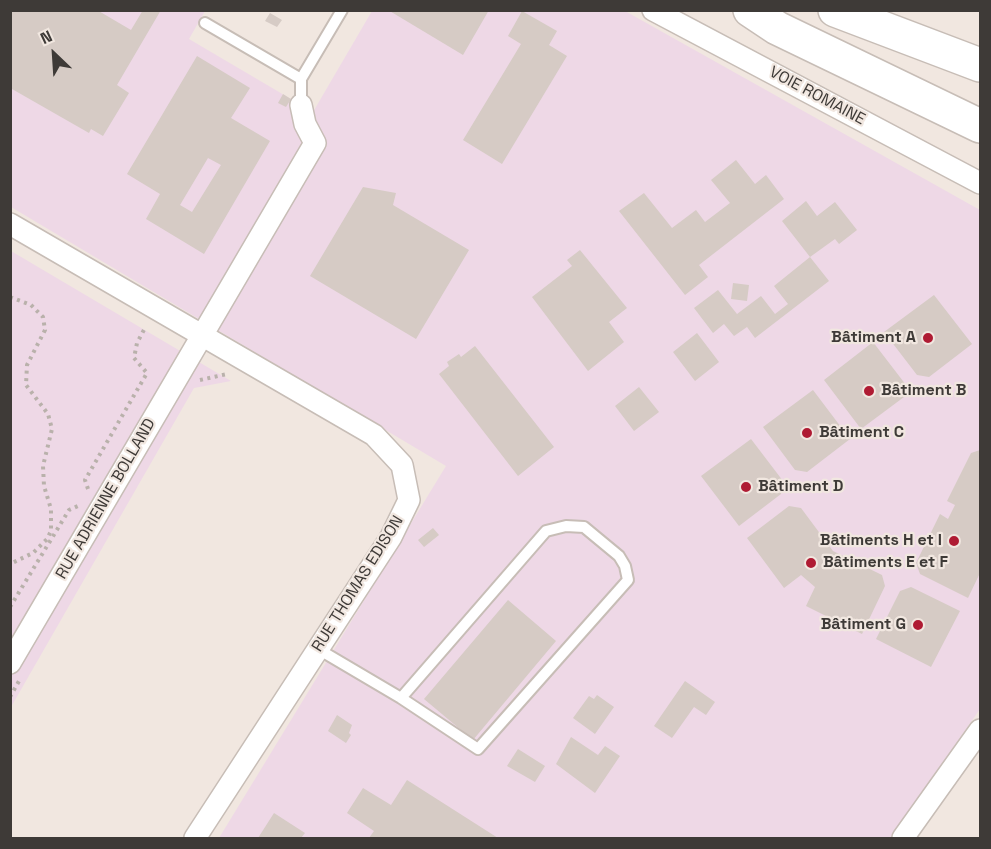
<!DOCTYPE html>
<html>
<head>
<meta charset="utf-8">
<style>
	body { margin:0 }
	#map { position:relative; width:991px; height:849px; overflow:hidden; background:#f1e7e0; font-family:"Space Grotesk",sans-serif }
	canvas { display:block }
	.frame { position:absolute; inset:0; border:12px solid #3e3a37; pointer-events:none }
	.north { position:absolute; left:24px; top:24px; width:60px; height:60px; -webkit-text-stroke:4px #f1e7e0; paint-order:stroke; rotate:335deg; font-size:16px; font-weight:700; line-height:24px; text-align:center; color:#3e3a37 }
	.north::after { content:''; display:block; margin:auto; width:21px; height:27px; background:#3e3a37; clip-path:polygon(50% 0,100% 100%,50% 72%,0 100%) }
</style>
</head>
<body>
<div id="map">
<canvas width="991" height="849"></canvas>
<div class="frame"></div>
<div class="north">N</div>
</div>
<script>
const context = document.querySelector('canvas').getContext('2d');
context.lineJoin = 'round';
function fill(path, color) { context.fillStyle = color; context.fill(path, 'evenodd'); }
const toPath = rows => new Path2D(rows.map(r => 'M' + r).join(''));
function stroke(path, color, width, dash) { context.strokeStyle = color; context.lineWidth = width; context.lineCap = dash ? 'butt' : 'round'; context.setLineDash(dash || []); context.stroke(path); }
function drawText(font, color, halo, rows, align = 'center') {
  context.font = font + ' "Space Grotesk",sans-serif'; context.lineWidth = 4.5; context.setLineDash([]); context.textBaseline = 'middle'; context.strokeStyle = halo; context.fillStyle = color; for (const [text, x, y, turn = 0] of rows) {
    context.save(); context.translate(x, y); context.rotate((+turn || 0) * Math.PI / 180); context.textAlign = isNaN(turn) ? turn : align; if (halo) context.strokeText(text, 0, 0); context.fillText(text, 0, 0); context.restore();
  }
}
fill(toPath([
	[11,11,205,11,189,39,313,112,372,11,625,11,980,210,980,709,890,838,219,838,446,466,11,207],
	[11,251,231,381,194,388,11,707]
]), '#eed8e6');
fill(toPath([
	[10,10,97,10,131,30,143,10,161,10,117,85,129,93,103,136,91,129,89,133,12,89,10,91],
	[388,10,489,10,463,55],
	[522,11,557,31,549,45,567,56,502,164,463,140,521,44,508,36],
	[270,13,282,20,277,27,265,21],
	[197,56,250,88,231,118,270,141,204,254,146,219,160,194,127,174],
	[208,158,221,165,192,212,180,205],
	[283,94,291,99,286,107,278,103],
	[736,160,755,184,766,175,784,199,699,265,708,277,685,295,619,211,644,193,672,228,696,210,705,222,730,203,711,180],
	[363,187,396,193,393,205,469,250,416,339,310,276],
	[806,201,817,216,835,202,857,230,839,244,835,239,810,257,782,221],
	[580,250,627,308,609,322,624,342,588,371,532,297,572,266,567,260],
	[810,257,829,281,755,338,747,327,734,336,724,324,713,333,694,308,718,290,737,314,761,296,775,314,788,304,774,286],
	[733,283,749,285,747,301,731,299],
	[934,295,972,344,929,377,917,375,884,332],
	[697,333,719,362,695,381,673,352],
	[873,342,906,385,904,397,861,429,824,380],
	[475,346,554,447,518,476,439,374,449,366,447,362,459,354,461,357],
	[639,387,659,412,634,431,615,406],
	[813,390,850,439,807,472,795,470,763,427],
	[751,439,783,481,781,494,739,526,701,476],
	[980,450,980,573,968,598,920,574,916,563,940,514,948,519,955,505,947,501,971,453],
	[789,506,801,508,833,551,882,575,885,586,862,634,806,606,815,587,801,575,784,588,747,538],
	[433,528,439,535,424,547,418,540],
	[911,587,960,611,931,667,876,639,900,591],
	[508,600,556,641,473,740,424,699],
	[685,681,715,702,706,715,694,707,672,738,654,726],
	[597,695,614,707,595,734,573,718,589,696,594,699],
	[337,715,352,725,349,733,351,735,346,743,328,731],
	[571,737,598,755,605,746,620,756,595,793,556,764],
	[518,749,545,766,535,782,507,766],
	[407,780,498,838,369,838,374,831,347,813,363,788,391,805],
	[274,813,305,833,301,838,258,838]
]), '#d6cbc5');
const service = toPath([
	[205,23,301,79],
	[301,105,301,79,342,10],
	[318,649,401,698,546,531,566,526,584,527,619,556,625,566,628,580,478,749,401,698]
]);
const minor = toPath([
	[653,10,980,183],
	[10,224,374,435,402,465,409,500,391,537,195,838],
	[10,663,315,143,305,124,301,105],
	[903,838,980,730]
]);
const motorway = toPath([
	[750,10,777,28,980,126],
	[835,10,980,65]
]);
stroke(service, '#c7bdb6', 14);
stroke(minor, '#c7bdb6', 24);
stroke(motorway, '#c7bdb6', 36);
stroke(toPath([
	[10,297,31,305,43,317,45,330,27,365,26,385,48,414,52,429,43,466,44,486,51,509,51,531,47,539,33,553,10,564],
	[200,380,227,374],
	[88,489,85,480,147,373,134,358,137,343,146,326],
	[10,607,69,510,80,505],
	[10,697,19,681]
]), '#b9b1ab', 4, [3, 4.5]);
stroke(service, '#fff', 10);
stroke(minor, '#fff', 21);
stroke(motorway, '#fff', 33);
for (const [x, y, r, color] of [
	[928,338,6,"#af1b33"],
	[869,391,6,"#af1b33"],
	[807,433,6,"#af1b33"],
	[746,487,6,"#af1b33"],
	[954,541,6,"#af1b33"],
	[811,563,6,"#af1b33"],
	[918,625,6,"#af1b33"]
]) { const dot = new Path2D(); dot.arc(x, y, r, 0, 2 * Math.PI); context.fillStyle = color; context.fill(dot); stroke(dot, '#f1e7e0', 2); }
drawText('16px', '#3e3a37', '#f1e7e0', [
	["VOIE ROMAINE",817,96,28],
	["RUE ADRIENNE BOLLAND",106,499,-60],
	["RUE THOMAS EDISON",358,584,-58]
]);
drawText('bold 16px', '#3e3a37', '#f1e7e0', [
	["Bâtiment A",916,338,"right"],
	["Bâtiment B",881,391],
	["Bâtiment C",819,433],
	["Bâtiment D",758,487],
	["Bâtiments H et I",942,541,"right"],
	["Bâtiments E et F",823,563],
	["Bâtiment G",906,625,"right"]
], 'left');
</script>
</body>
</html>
